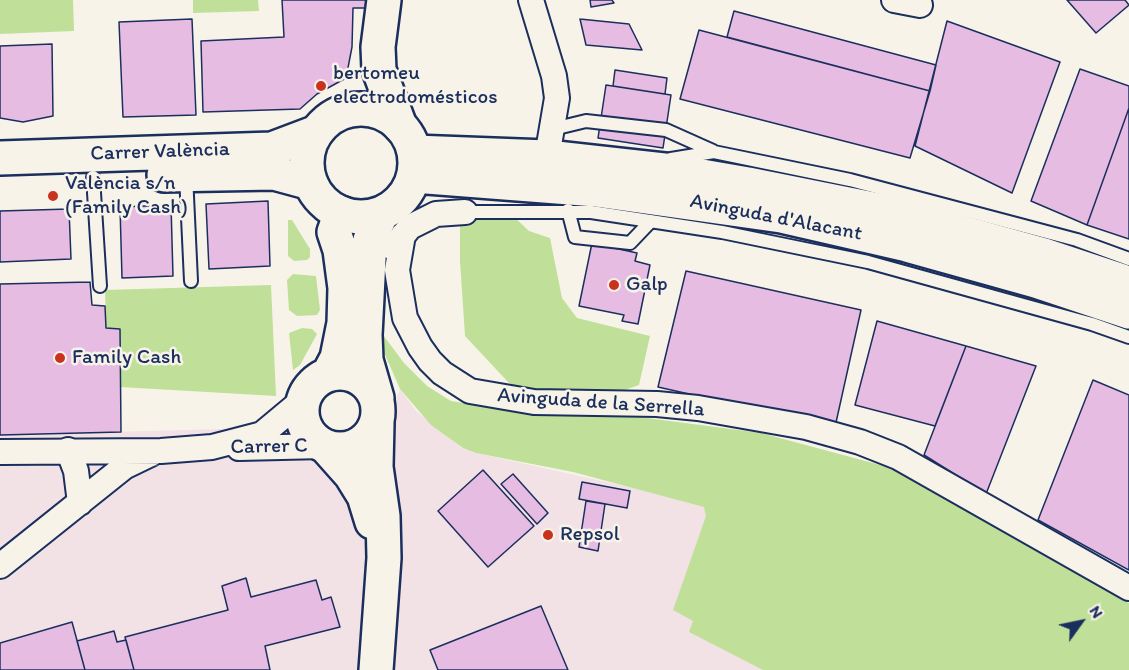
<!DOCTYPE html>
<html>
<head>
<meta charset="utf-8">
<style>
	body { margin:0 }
	#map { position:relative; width:1129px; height:670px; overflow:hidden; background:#f7f3e8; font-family:Itim,sans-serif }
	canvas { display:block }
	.north { position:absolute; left:1051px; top:592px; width:60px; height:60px; -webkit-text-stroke:4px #f7f3e8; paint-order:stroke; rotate:57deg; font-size:16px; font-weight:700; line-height:24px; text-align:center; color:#1b2f5e }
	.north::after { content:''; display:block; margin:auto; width:21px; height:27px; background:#1b2f5e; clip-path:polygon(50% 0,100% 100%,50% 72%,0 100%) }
</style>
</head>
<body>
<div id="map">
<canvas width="1129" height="670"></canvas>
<div class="north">N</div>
</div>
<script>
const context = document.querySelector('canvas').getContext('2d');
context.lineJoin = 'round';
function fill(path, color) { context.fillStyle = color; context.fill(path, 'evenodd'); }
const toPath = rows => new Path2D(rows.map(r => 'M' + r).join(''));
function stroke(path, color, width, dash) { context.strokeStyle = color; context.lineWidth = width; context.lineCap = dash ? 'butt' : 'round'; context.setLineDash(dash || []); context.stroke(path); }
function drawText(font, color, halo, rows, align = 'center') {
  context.font = font + ' Itim,sans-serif'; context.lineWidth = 5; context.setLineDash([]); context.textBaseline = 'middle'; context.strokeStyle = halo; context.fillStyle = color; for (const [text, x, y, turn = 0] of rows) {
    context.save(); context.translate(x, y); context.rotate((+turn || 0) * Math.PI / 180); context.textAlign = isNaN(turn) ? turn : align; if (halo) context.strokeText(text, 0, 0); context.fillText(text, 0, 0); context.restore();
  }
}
fill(toPath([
	[400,389,415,410,462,448,476,453,643,490,722,502,781,670,0,670,0,435,258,428,385,449,384,434]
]), '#f2e2e6');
fill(toPath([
	[0,0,73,0,74,31,0,34],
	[193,0,258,0,259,11,193,13],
	[513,216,529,231,550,238,562,298,577,318,650,336,639,385,610,395,522,392,508,382,465,336,460,261,460,218],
	[288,220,292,220,310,249,310,257,307,260,294,261,288,256],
	[293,274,316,276,320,310,317,315,297,316,289,310,287,280],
	[271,285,276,396,120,387,120,329,106,328,105,290],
	[302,328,312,329,317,334,300,365,293,370,289,333],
	[383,335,404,363,427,386,451,401,542,416,624,415,761,433,899,470,1129,603,1129,670,763,670,689,632,693,621,673,610,706,516,704,507,573,472,476,453,463,448,431,425,400,389,383,350]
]), '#c0e099');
const building = toPath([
	[282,0,368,0,367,8,353,8,352,47,346,78,317,94,300,109,203,112,201,41,284,37,282,0],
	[590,0,612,0,614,3,591,7,590,0],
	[1067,0,1125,0,1129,5,1096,33,1067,0],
	[734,11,936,65,930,91,727,37,734,11],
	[192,19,196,115,123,117,119,22,192,19],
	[580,19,629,24,642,50,586,45,580,19],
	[947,21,1060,62,1012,193,915,146,947,21],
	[699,30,930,91,910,158,680,99,699,30],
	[52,44,53,116,23,122,0,118,0,46,52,44],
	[1080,69,1129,86,1129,108,1087,225,1031,201,1080,69],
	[615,70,667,78,665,94,613,86,615,70],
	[606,85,671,95,663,148,598,138,606,85],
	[1129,108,1129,239,1087,225,1129,108],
	[268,201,270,266,209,269,206,204,268,201],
	[171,205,173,276,122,278,120,207,171,205],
	[69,209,71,259,0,262,0,211,69,209],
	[592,243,637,253,635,261,650,265,638,324,622,321,624,315,579,306,592,243],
	[686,271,861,310,835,427,658,387,686,271],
	[90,282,92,305,105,306,106,328,120,329,121,432,0,435,0,284,90,282],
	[877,321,966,346,935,426,855,405,877,321],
	[966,346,1036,366,986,494,924,455,966,346],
	[1093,380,1129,395,1129,570,1038,520,1093,380],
	[483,470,534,526,488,567,438,511,483,470],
	[513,474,548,513,537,524,501,484,513,474],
	[582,482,630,491,627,508,579,499,582,482],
	[586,501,605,504,598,551,579,547,586,501],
	[246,578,251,597,316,580,322,600,331,597,340,627,265,646,270,670,134,670,125,637,228,610,222,586,246,578],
	[541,606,568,670,438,670,430,650,541,606],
	[72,622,85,670,0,670,0,643,72,622],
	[114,631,117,642,126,640,134,670,85,670,77,641,114,631]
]);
fill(building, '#e7bce2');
stroke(building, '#1b2f5e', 1.5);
const lane = toPath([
	[553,129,586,121,666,130,713,151],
	[671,159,714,152,850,180,1077,240,1129,259],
	[186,175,191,281],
	[93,177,100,286],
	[568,210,575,237,630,243,651,221],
	[465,212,591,212,722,232,868,262,1092,324,1129,337]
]);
const street = toPath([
	[531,0,554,76,557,98,547,157],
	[894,0,920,5],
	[403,235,397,270,405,318,420,347,430,361,442,373,470,391,534,402,657,404,698,408,806,427,860,442,898,457,1129,588],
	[393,248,410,227,436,214,465,212],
	[239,448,324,446],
	[68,450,76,471,80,503],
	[0,452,161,451,212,447,262,434,304,399],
	[0,566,124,467,153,453]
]);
const secondary = toPath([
	[384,0,378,47,379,70,400,126],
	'302 411a38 38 0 1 1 76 0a38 38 0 1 1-76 0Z',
	[328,375,337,358,344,323,345,288,340,250,334,232,341,213],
	[377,398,366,360,365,335,370,240,381,214],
	[327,448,351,475,364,496,372,522],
	[376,670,384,558,383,516,376,467,377,423]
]);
const primary = toPath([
	'307 163a54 54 0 1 1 108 0a54 54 0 1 1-108 0Z',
	[414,152,547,157,673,171,748,184,888,212,1044,255,1129,283],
	[0,158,272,149,317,132],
	[164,175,274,173,311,183],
	[414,176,596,190,781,216,907,245,1036,281,1129,312]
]);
stroke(lane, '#1b2f5e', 16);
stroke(street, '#1b2f5e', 28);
stroke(secondary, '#1b2f5e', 38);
stroke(primary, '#1b2f5e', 38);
stroke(lane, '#f7f3e8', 12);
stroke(street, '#f7f3e8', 24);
stroke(secondary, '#f7f3e8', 33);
stroke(primary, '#f7f3e8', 33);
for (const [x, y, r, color] of [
	[321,86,6,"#c8321e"],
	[53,196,6,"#c8321e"],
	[614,285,6,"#c8321e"],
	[60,358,6,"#c8321e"],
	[548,535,6,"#c8321e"]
]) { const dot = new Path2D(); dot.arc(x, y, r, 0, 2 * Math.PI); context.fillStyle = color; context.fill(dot); stroke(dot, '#f7f3e8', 2); }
drawText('21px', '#1b2f5e', '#f7f3e8', [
	["bertomeu",333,74],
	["electrodomésticos",333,98],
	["València s/n",65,184],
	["(Family Cash)",65,208],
	["Galp",626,285],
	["Family Cash",72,358],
	["Repsol",560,535]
], 'left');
drawText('21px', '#1b2f5e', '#f7f3e8', [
	["Carrer València",160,152,-2],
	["Avinguda d'Alacant",776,218,11],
	["Avinguda de la Serrella",601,403,4],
	["Carrer C",269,447,-1]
]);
</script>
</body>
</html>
